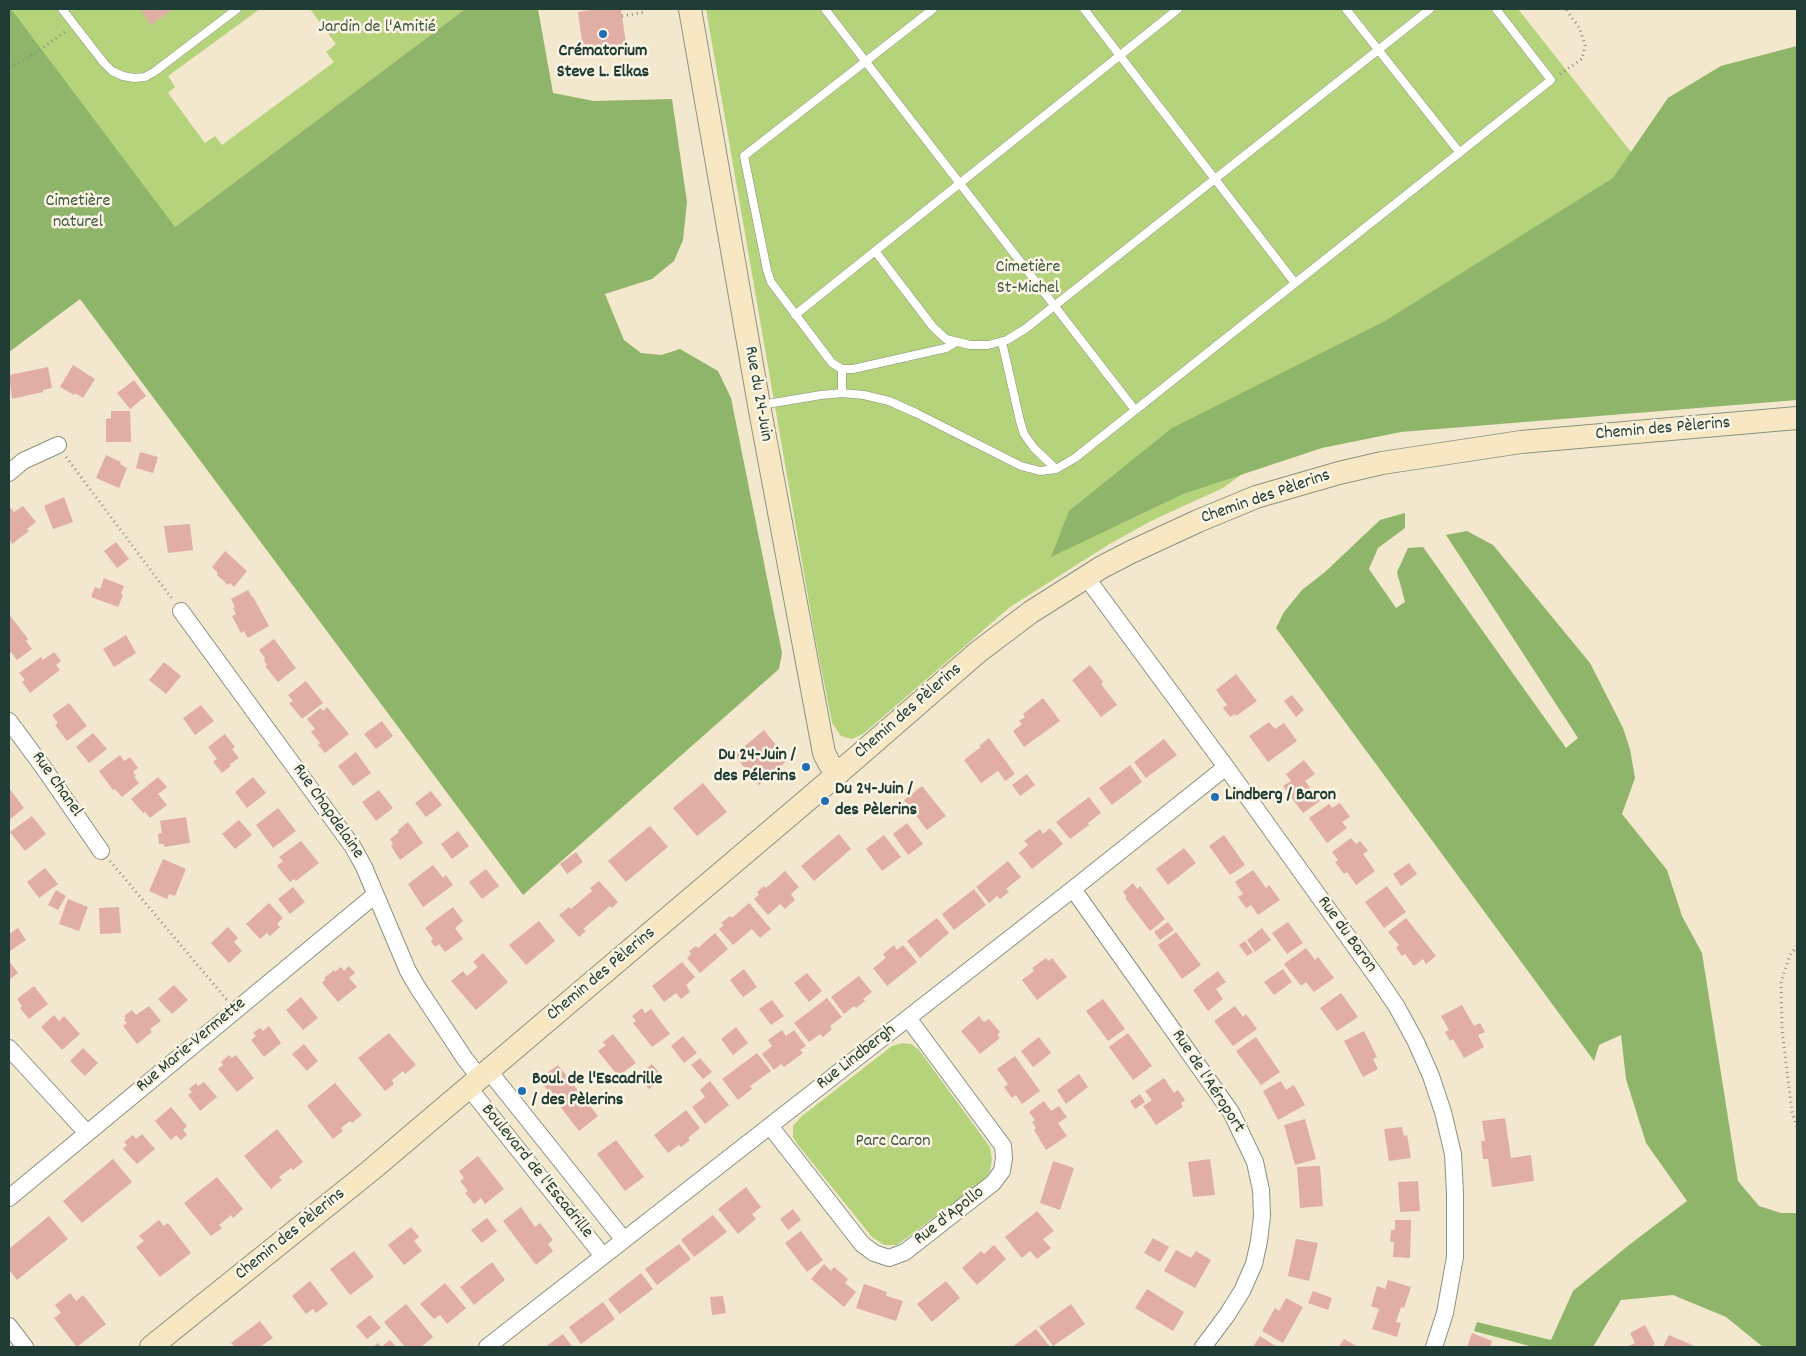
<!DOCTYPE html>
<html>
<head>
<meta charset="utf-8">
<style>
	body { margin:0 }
	#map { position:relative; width:1806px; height:1356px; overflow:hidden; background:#f3e8ce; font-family:Dekko,sans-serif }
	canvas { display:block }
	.frame { position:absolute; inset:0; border:10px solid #1f3d34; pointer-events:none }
</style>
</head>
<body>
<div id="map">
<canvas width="1806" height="1356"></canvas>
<div class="frame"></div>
</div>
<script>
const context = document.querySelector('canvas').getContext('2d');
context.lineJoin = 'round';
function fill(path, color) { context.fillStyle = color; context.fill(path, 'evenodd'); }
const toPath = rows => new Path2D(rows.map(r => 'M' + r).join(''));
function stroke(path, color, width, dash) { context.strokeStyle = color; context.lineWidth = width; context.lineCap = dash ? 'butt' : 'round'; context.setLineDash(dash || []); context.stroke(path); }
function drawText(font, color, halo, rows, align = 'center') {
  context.font = font + ' Dekko,sans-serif'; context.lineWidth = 5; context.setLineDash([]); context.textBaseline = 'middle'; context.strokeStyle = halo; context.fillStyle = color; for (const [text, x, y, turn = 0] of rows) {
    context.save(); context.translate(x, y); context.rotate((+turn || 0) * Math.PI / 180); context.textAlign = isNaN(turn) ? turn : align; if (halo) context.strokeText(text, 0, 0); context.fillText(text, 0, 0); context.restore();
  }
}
fill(toPath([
	[9,9,260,9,168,76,175,87,168,93,205,143,215,136,222,145,334,62,326,52,336,44,310,9,465,9,9,352],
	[706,9,1518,9,1631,152,1668,98,1721,66,1797,46,1797,70,1223,488,1151,521,1108,545,1010,607,863,734,852,739,841,736,832,723,815,637],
	[902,1043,911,1044,919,1050,990,1147,992,1160,990,1171,984,1180,897,1245,884,1245,872,1237,798,1145,793,1137,793,1126,802,1116,892,1046]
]), '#b4d37b');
fill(toPath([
	[9,9,11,9,175,227,465,9,538,9,553,93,594,101,672,99,687,202,683,240,674,261,652,279,605,294,624,340,641,353,661,355,680,349,718,371,731,398,782,653,779,669,523,895,80,299,9,352],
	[1797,46,1797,400,1401,432,1322,448,1183,494,1051,557,1069,511,1172,428,1385,321,1613,178,1668,98,1721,66],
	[1405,513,1405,528,1378,548,1369,569,1396,608,1405,602,1397,572,1408,548,1423,547,1566,748,1578,738,1446,535,1467,531,1493,545,1590,663,1623,728,1630,749,1635,778,1622,814,1667,870,1682,916,1702,953,1738,1181,1759,1206,1781,1213,1797,1213,1797,1347,1763,1347,1726,1317,1673,1295,1621,1300,1593,1347,1533,1347,1474,1331,1477,1322,1551,1340,1573,1291,1629,1245,1687,1201,1646,1143,1626,1079,1621,1035,1599,1045,1594,1061,1276,628,1284,612,1302,590,1325,572,1380,520]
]), '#8fb56b');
fill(toPath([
	[140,9,173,9,151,25],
	[599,9,621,9,627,51,584,56,578,12],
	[73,365,95,379,83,398,75,393,74,395,60,387],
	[48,367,52,388,43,390,43,392,12,399,9,375],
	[134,380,146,396,130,409,117,393],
	[111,411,130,411,131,442,106,442,106,419,111,418],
	[140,452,158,457,153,473,136,468],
	[106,455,121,462,120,464,127,468,119,488,96,478],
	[64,497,73,522,53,529,44,506],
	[23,506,36,522,27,529,29,531,12,544,9,539,9,509,11,508,14,512],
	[190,524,193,550,168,553,164,526],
	[116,542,129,559,117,568,104,551],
	[225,551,247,571,234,587,230,583,228,585,217,575,218,573,212,567],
	[104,578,124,586,121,594,123,595,118,607,91,597,95,587,100,589],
	[248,590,252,597,253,597,269,626,248,638,244,631,241,633,232,616,236,614,233,608,235,607,231,599],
	[9,614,28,639,26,641,32,649,17,660,11,652,9,654],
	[126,635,136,653,114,667,103,649],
	[274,639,296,668,278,682,265,666,267,665,264,660,265,658,259,650],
	[54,652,61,661,56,665,60,670,30,693,22,682,25,680,19,673,41,657,43,660],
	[164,662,181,676,166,694,149,680],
	[1090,665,1103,682,1101,684,1117,705,1101,717,1072,680],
	[1236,674,1257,701,1236,716,1235,714,1230,717,1223,708,1227,705,1216,690],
	[306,681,323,703,302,719,289,703,293,701,288,695],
	[1292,695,1304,710,1296,717,1284,701],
	[1043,698,1060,721,1024,747,1013,731,1022,724,1019,721,1025,717,1023,714],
	[69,703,87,726,67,741,55,725,58,723,52,715],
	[201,705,214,721,195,735,183,718],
	[327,707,349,734,325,753,318,745,320,743,311,732,315,729,307,719,321,708,323,711],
	[382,721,393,736,376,749,364,734],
	[1269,722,1275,729,1284,723,1297,741,1268,762,1249,736],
	[764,730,788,760,759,785,734,755],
	[93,733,107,749,89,763,76,747],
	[225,734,235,747,232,749,239,758,230,764,231,766,222,773,213,762,217,759,208,747],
	[989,738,1015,774,1005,781,998,771,981,783,964,760,981,747,979,746],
	[1164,739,1177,755,1146,778,1134,762],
	[356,752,371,773,353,786,338,766],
	[120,755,124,761,130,757,138,768,133,772,136,776,134,777,139,783,122,797,115,789,113,790,99,771],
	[1304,760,1315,774,1305,781,1320,801,1303,813,1283,786,1291,781,1286,774],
	[1130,765,1142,782,1112,805,1099,788],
	[1027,774,1035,785,1020,796,1012,785],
	[158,777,167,787,158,794,167,805,150,818,145,812,143,813,131,799],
	[253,777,266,793,247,808,235,792],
	[703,783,727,812,697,836,673,808],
	[922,786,946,816,927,830,904,800],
	[9,788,24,808,9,820],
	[379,790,393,808,376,821,362,802],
	[431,791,442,805,426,817,415,803],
	[1089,797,1101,813,1088,823,1089,825,1070,839,1056,822],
	[1340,803,1350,817,1342,822,1347,828,1327,843,1309,818,1329,804,1332,808],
	[278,808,296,831,273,848,256,825],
	[32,816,46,834,25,851,10,832],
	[186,817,190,843,164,847,164,844,159,844,158,834,162,833,160,821],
	[239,820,252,835,235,849,222,834],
	[408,822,423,843,400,860,391,846,393,844,390,839,399,832,398,830],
	[907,823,923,844,908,855,893,834],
	[650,826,668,847,626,882,608,861],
	[1050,828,1063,844,1032,869,1019,853,1028,845,1024,841,1040,829,1043,834],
	[458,831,469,846,452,859,441,844],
	[839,834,851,849,814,881,801,866],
	[884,835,901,857,882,871,866,849],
	[1224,835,1245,865,1230,875,1209,846],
	[1351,838,1356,844,1360,841,1368,851,1363,854,1375,871,1356,885,1347,872,1344,874,1335,862,1338,860,1332,852],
	[301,841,319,863,296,881,294,879,290,882,277,866,283,861,279,857],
	[1184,848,1196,863,1168,885,1156,869],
	[576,852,583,862,567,874,560,864],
	[163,859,186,869,175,896,169,894,167,899,149,891],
	[1008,861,1021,877,1006,889,1009,892,1000,899,997,896,989,903,976,887],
	[1409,863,1417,874,1401,886,1393,874],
	[433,865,443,878,446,875,453,885,423,907,408,884],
	[45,868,58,884,39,898,27,882],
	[486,869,499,886,482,899,469,882],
	[1253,870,1266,888,1269,885,1280,900,1258,915,1251,905,1246,908,1238,897,1243,894,1235,882],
	[785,871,799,887,791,894,795,900,785,909,780,904,768,915,754,899,759,895,757,892,764,886,766,888],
	[599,881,618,902,612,908,610,906,583,929,586,931,579,937,559,915,569,907,571,909,592,891,590,888],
	[1133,883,1137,889,1140,886,1165,919,1150,931,1125,898,1127,897,1123,892],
	[1387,886,1406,912,1384,928,1365,902],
	[293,887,305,902,290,914,278,899],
	[974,889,986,905,954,930,942,914],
	[56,890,66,896,58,910,48,905],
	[68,899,88,907,79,931,59,924],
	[269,903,283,918,277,924,280,927,270,936,267,933,260,939,246,924],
	[749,903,771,929,760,938,752,929,733,945,719,929,724,925,721,923,730,916,732,918],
	[119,907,121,933,100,934,99,908],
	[453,907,463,921,455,928,463,939,445,952,439,944,435,947,431,941,433,939,425,928],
	[937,918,949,933,920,958,907,941],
	[1406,918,1436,956,1426,964,1423,959,1414,966,1405,954,1402,956,1396,948,1399,945,1388,932],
	[539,921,555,941,526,965,509,945],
	[1168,922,1174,930,1160,940,1154,932],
	[1288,922,1303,943,1287,954,1272,933],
	[228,927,238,938,234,942,242,951,229,963,211,943],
	[18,928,26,940,10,951,9,949,9,934],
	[1262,928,1271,940,1255,952,1247,940],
	[1176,932,1201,965,1182,979,1158,945],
	[715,933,728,949,700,973,687,958,691,954,689,951,696,946,698,948],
	[1245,941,1253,952,1247,956,1239,945],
	[894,945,897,950,903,945,917,962,887,986,873,968,886,958,883,954],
	[1306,948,1315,960,1318,957,1334,978,1314,992,1306,982,1301,986,1284,964],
	[483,953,508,982,476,1010,451,981,463,971,467,976,478,967,473,962],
	[1046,958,1048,961,1052,958,1067,977,1037,1000,1022,980,1034,971,1032,968],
	[9,961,18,973,9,980],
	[682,962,695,977,686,985,690,992,681,999,676,993,664,1002,652,986],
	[349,966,355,973,349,978,357,987,338,1002,322,983,326,979,324,978,334,970,335,972,341,967,344,971],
	[744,969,757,987,743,997,730,980],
	[1283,969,1292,982,1274,995,1264,982],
	[1218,971,1226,982,1216,989,1223,999,1208,1011,1193,990],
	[807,973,822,991,809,1002,794,983],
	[859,976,872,992,863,999,865,1001,856,1008,854,1006,844,1014,831,997],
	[174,985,188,1000,172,1014,158,999],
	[34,986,48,1004,29,1019,20,1008,22,1006,17,999],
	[1341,993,1358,1017,1337,1031,1320,1008],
	[301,997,318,1018,303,1030,286,1010],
	[827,998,842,1017,830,1026,832,1029,823,1037,820,1034,809,1042,794,1023],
	[1103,999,1125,1029,1108,1041,1086,1011],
	[772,1000,784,1016,771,1025,759,1009],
	[1462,1005,1474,1026,1480,1023,1485,1032,1478,1035,1484,1047,1464,1058,1453,1039,1450,1041,1445,1032,1449,1030,1441,1016],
	[149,1006,161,1021,150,1029,152,1032,137,1044,123,1026,127,1023,124,1020,126,1018,124,1016,132,1010,136,1015],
	[1235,1006,1243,1017,1246,1014,1257,1029,1233,1046,1214,1021],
	[642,1008,645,1013,651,1009,670,1034,652,1047,633,1023,636,1021,632,1016],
	[54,1015,59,1021,64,1016,80,1034,62,1050,41,1027],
	[979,1016,984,1022,989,1019,1000,1032,997,1035,1000,1038,980,1054,961,1031],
	[269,1026,281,1043,264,1057,251,1040,256,1036,253,1033,260,1028,263,1031],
	[736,1027,748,1043,733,1055,721,1039],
	[782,1030,786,1036,794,1030,806,1046,800,1050,803,1053,784,1067,781,1064,774,1070,762,1054,772,1046,768,1040],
	[1364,1031,1377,1057,1373,1059,1378,1069,1363,1077,1344,1041],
	[389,1033,416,1065,405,1074,403,1071,392,1080,394,1084,385,1091,358,1058],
	[1128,1033,1152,1066,1133,1080,1109,1047],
	[613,1034,636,1063,618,1076,598,1051,606,1045,603,1042],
	[683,1036,697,1053,684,1063,671,1046],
	[1039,1037,1051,1053,1033,1067,1021,1051],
	[1256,1037,1280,1072,1261,1085,1236,1051],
	[304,1044,318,1061,307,1071,292,1054],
	[83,1048,98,1063,85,1076,70,1061],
	[757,1053,771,1071,750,1086,752,1089,738,1100,722,1079],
	[229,1055,232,1058,236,1055,254,1078,237,1092,218,1069,223,1065,221,1062],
	[1015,1056,1040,1091,1022,1104,1016,1095,1012,1098,1004,1087,1008,1084,997,1069],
	[700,1058,712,1072,703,1079,691,1065],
	[652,1064,663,1077,649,1089,638,1076],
	[558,1065,598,1116,579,1131,539,1079],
	[1079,1074,1088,1087,1066,1104,1057,1090],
	[1164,1078,1174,1093,1178,1090,1185,1100,1181,1103,1183,1107,1156,1125,1143,1106,1152,1100,1145,1091],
	[710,1081,729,1105,705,1124,692,1107,705,1097,700,1090],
	[1281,1081,1286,1090,1294,1085,1305,1105,1278,1120,1263,1091],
	[204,1082,217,1097,200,1111,188,1095,192,1092,189,1089,196,1083,198,1086],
	[335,1083,362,1115,352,1123,350,1121,341,1128,343,1131,333,1139,307,1106],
	[1140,1094,1145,1102,1135,1109,1130,1101],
	[1044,1101,1051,1111,1059,1106,1067,1117,1058,1123,1067,1136,1046,1150,1034,1130,1036,1128,1032,1122,1035,1120,1029,1112],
	[171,1107,187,1126,183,1130,187,1135,181,1140,176,1135,171,1140,155,1121],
	[686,1110,700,1128,688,1138,690,1140,681,1147,679,1145,668,1153,654,1135],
	[1505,1118,1511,1158,1531,1155,1534,1181,1492,1187,1488,1159,1483,1159,1481,1141,1485,1141,1482,1121],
	[1305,1119,1316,1159,1295,1165,1284,1125],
	[1402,1127,1404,1136,1407,1135,1411,1158,1389,1161,1384,1129],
	[277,1129,303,1162,293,1170,291,1168,279,1177,282,1180,271,1189,244,1156],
	[142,1134,155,1149,137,1164,123,1149,127,1145,124,1142,133,1135,136,1139],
	[616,1140,644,1177,625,1191,597,1154],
	[478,1156,504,1189,485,1204,481,1198,474,1204,465,1193,468,1191,460,1181,464,1178,459,1171],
	[113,1159,132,1182,82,1223,63,1201],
	[1210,1159,1215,1195,1193,1197,1188,1162],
	[1053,1161,1074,1168,1060,1210,1040,1203],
	[1320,1166,1323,1206,1300,1208,1297,1167],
	[217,1177,243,1209,233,1218,231,1215,219,1225,222,1228,211,1236,184,1203],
	[1418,1181,1420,1211,1400,1212,1398,1182],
	[746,1187,761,1207,752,1214,756,1219,738,1234,718,1209],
	[521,1207,535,1227,540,1223,553,1240,548,1244,553,1251,536,1265,503,1221],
	[793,1209,801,1220,788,1230,780,1219],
	[1037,1211,1054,1231,1043,1239,1051,1248,1037,1259,1030,1251,1022,1258,1005,1237],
	[713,1215,727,1232,694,1257,681,1240],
	[49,1216,68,1239,17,1280,9,1270,9,1249],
	[487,1218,497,1231,482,1243,471,1230],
	[159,1220,164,1226,168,1223,191,1253,160,1277,136,1247,144,1241,139,1236],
	[1395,1220,1411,1220,1410,1258,1393,1257,1394,1242,1390,1242,1391,1230,1395,1230],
	[411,1227,419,1237,414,1241,422,1251,404,1265,388,1245],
	[801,1231,823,1260,807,1272,785,1243],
	[1153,1238,1169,1247,1160,1262,1144,1253],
	[1296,1239,1318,1243,1309,1281,1288,1276],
	[679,1244,691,1259,657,1285,645,1269],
	[994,1245,1006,1259,977,1285,962,1268,981,1251,984,1254],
	[1176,1250,1191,1258,1196,1251,1211,1260,1195,1288,1164,1271],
	[354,1251,374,1277,350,1295,330,1269],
	[492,1262,505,1280,474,1305,460,1287],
	[824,1264,831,1271,834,1267,848,1279,845,1283,856,1292,844,1307,811,1279],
	[641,1273,653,1289,620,1314,608,1299],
	[1388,1280,1411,1287,1404,1308,1401,1307,1396,1322,1401,1323,1397,1337,1372,1329,1379,1309,1371,1306,1377,1286,1385,1289],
	[310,1281,328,1304,316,1313,313,1309,306,1314,292,1296],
	[946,1281,960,1298,932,1322,917,1304],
	[445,1283,466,1308,447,1324,440,1315,434,1319,420,1304],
	[864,1284,887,1292,886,1296,903,1301,896,1321,856,1308],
	[1147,1289,1184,1312,1173,1331,1135,1308],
	[1313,1291,1332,1298,1328,1310,1308,1303],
	[70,1293,76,1301,83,1295,106,1324,77,1347,54,1318,61,1313,55,1305],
	[723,1296,726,1313,712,1315,710,1297],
	[1286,1298,1303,1307,1283,1343,1262,1331,1275,1308,1279,1311],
	[603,1302,615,1319,581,1344,569,1327],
	[406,1304,433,1337,421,1347,405,1347,384,1322],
	[1071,1304,1085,1324,1053,1346,1039,1327],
	[370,1315,381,1328,367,1339,356,1326],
	[260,1321,273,1338,260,1347,235,1347,231,1343],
	[1645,1325,1655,1344,1651,1347,1626,1347,1635,1343,1630,1333],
	[1036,1329,1050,1347,1012,1347],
	[1472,1333,1492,1341,1490,1347,1467,1347],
	[563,1334,572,1346,545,1347],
	[1669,1335,1697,1347,1663,1347],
	[1260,1336,1277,1347,1253,1347],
	[1344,1339,1358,1347,1339,1347],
	[390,1340,396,1347,373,1347,378,1343,381,1347]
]), '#e1aea5');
const lane = toPath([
	[62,9,104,63,112,71,123,76,134,78,145,77,154,72,237,9],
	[825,9,1135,410],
	[933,9,744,156,767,270,771,282,832,363,842,369,853,369,946,348,956,342],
	[1084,9,1295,283],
	[1346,9,1460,153],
	[875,251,933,327,946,339,970,345,988,345,1007,340,1025,329,1430,9],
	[795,315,1178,9],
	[1002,342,1020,421,1024,434,1034,448,1056,469],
	[842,369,842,393],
	[761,405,821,395,842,393,864,395,889,401,916,413,1021,466,1040,471,1056,469,1075,458,1551,80,1496,9]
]);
const street = toPath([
	[9,473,23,461,58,445],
	[1086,577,1226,767,1376,976,1397,1007,1416,1042,1431,1076,1443,1112,1453,1154,1455,1193,1455,1257,1445,1313,1434,1347],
	[181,611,353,847,364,867,408,971,418,988,465,1059,480,1078],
	[9,721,43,767,101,851],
	[1073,889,1231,1112,1255,1162,1261,1190,1262,1216,1259,1241,1254,1264,1242,1291,1227,1315,1203,1347],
	[9,1048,87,1133],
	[489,1071,624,1240],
	[469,1088,603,1256],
	[770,1126,862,1244,874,1253,889,1258,905,1252,993,1183,1002,1171,1004,1158,1003,1146,908,1018],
	[9,1198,375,895],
	[9,1326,25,1347],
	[487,1347,1073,889,1226,767]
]);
const secondary = toPath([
	[690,9,759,405,824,753,829,763,838,774],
	[151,1347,370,1171,812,796,978,652,1031,612,1102,567,1131,552,1198,521,1256,497,1339,473,1382,463,1521,442,1797,418]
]);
stroke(lane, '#899281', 9);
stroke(street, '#899281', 18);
stroke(secondary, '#899281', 24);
stroke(toPath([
	[622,16,646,12],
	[9,67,28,58,65,32],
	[1560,74,1582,59,1585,45,1580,29,1566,9],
	[66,457,173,600],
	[110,861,227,1000],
	[1797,946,1790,955,1781,982,1782,1030,1792,1112,1797,1127]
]), '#899281', 3, [1, 4]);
stroke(lane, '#fff', 8);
stroke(street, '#fff', 16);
stroke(secondary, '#f7e8c3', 22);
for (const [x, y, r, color] of [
	[603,34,5,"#1f6fb2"],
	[806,767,5,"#1f6fb2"],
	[1215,797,5,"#1f6fb2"],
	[825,801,5,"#1f6fb2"],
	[522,1091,5,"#1f6fb2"]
]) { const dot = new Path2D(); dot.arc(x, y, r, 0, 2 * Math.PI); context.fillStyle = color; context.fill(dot); stroke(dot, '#fcf5e5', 2); }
drawText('18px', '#3d5b42', '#fcf5e5', [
	["Jardin de l'Amitié",377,29],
	["Cimetière",78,203],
	["naturel",78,224],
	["Cimetière",1028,269],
	["St-Michel",1028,290],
	["Parc Caron",893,1143]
]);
drawText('bold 18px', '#1f3d34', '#fcf5e5', [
	["Crématorium",603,53,"center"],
	["Steve L. Elkas",603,74,"center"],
	["Du 24-Juin /",796,757,"right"],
	["des Pélerins",796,778,"right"],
	["Du 24-Juin /",835,791],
	["des Pèlerins",835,812],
	["Lindberg / Baron",1225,797],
	["Boul. de l'Escadrille",532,1081],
	["/ des Pèlerins",532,1102]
], 'left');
drawText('18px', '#1f3d34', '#fcf5e5', [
	["Rue du 24-Juin",757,394,80],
	["Chemin des Pèlerins",1663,430,-5],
	["Chemin des Pèlerins",1266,498,-19],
	["Chemin des Pèlerins",909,712,-41],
	["Rue Chanel",56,785,55],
	["Rue Chapdelaine",327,812,55],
	["Rue du Baron",1346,935,54],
	["Chemin des Pèlerins",602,975,-40],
	["Rue Marie-Vermette",192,1046,-40],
	["Rue Lindbergh",857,1058,-38],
	["Rue de l'Aéroport",1207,1082,57],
	["Boulevard de l'Escadrille",536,1172,51],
	["Rue d'Apollo",950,1217,-38],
	["Chemin des Pèlerins",291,1235,-39]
]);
</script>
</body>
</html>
